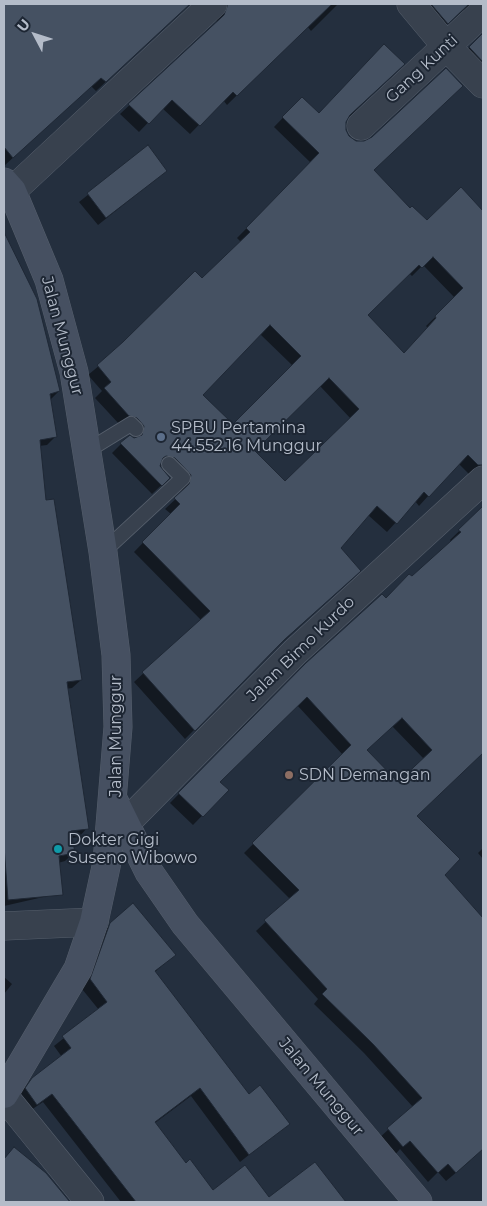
<!DOCTYPE html>
<html>
<head>
<meta charset="utf-8">
<style>
	body { margin:0 }
	#map { position:relative; width:487px; height:1206px; overflow:hidden; background:#242f3e; font-family:Montserrat,sans-serif }
	canvas { display:block }
	.frame { position:absolute; inset:0; border:5px solid #b4bcc9; pointer-events:none }
	.north { position:absolute; left:10px; top:10px; width:50px; height:50px; -webkit-text-stroke:4px #1d2633; paint-order:stroke; rotate:310deg; font-size:14px; font-weight:700; line-height:20px; text-align:center; color:#b4bcc9 }
	.north::after { content:''; display:block; margin:auto; width:18px; height:22px; background:#b4bcc9; clip-path:polygon(50% 0,100% 100%,50% 72%,0 100%) }
</style>
</head>
<body>
<div id="map">
<canvas width="487" height="1206"></canvas>
<div class="frame"></div>
<div class="north">U</div>
</div>
<script>
const context = document.querySelector('canvas').getContext('2d');
context.lineJoin = 'round';
function fill(path, color) { context.fillStyle = color; context.fill(path, 'evenodd'); }
const toPath = rows => new Path2D(rows.map(r => 'M' + r).join(''));
function stroke(path, color, width, dash) { context.strokeStyle = color; context.lineWidth = width; context.lineCap = dash ? 'butt' : 'round'; context.setLineDash(dash || []); context.stroke(path); }
function drawText(font, color, halo, rows, align = 'center') {
  context.font = font + ' Montserrat,sans-serif'; context.lineWidth = 4; context.setLineDash([]); context.textBaseline = 'middle'; context.strokeStyle = halo; context.fillStyle = color; for (const [text, x, y, turn = 0] of rows) {
    context.save(); context.translate(x, y); context.rotate((+turn || 0) * Math.PI / 180); context.textAlign = isNaN(turn) ? turn : align; if (halo) context.strokeText(text, 0, 0); context.fillText(text, 0, 0); context.restore();
  }
}
fill(toPath([
	[4,4,189,4,96,91,91,86,4,166],
	[216,4,338,4,311,31,307,26,227,105,223,100,190,134,162,108,139,132,120,114,216,24,219,11],
	[414,4,483,4,469,6,438,32],
	[483,33,483,71,460,57],
	[403,64,345,121,344,129,372,170,410,209,427,222,461,189,483,212,483,477,478,474,469,474,458,463,419,506,415,501,387,532,368,515,339,548,350,580,275,649,185,739,134,682,201,620,134,552,171,514,165,509,181,494,183,485,166,467,158,465,169,478,152,494,112,453,121,444,135,439,136,436,128,426,120,425,95,398,102,391,88,375,202,280,241,242,237,238,311,163,274,127,302,98,319,114],
	[423,265,455,298,426,326,428,328,403,354,366,315,409,273,412,276],
	[260,334,293,366,233,426,201,395],
	[320,386,351,419,285,483,254,451],
	[148,147,166,171,98,225,79,202],
	[4,235,36,300,59,391,50,400,55,437,47,445,39,446,44,502,81,680,72,688,66,689,87,828,79,837,71,838,74,853,65,861,58,863,52,895,4,906],
	[483,508,483,752,415,816,444,874,483,920,483,1139,475,1148,470,1161,446,1181,438,1172,428,1182,400,1149,394,1156,378,1139,413,1107,364,1053,314,1004,318,999,256,931,290,899,244,853,343,755,297,705,218,782,227,790,193,825,170,803,307,664,412,578,452,542,450,540],
	[392,726,424,759,398,783,366,750],
	[483,848,483,859,478,853],
	[111,924,174,955,155,972,249,1095,288,1124,240,1162,191,1096,155,1123,185,1165,213,1191,269,1199,315,1164,345,1202,121,1202,43,1102,28,1112,18,1098,23,1088,62,1057,54,1046,99,1010,82,989,102,933],
	[4,977,12,984,4,994],
	[14,1148,45,1174,68,1202,4,1202,4,1159]
]), '#0007');
const building = toPath([
	[4,4,190,4,106,82,101,78,13,158,4,147,4,4],
	[228,4,332,4,237,96,233,92,200,126,172,100,149,124,128,104,224,15,228,4],
	[431,4,469,4,448,24,431,4],
	[483,33,483,62,469,47,483,33],
	[384,44,405,64,350,115,346,122,346,130,349,136,356,141,364,141,372,137,446,68,463,86,374,170,410,208,412,206,427,220,461,187,483,211,483,465,478,465,468,455,429,497,424,492,397,524,377,506,341,548,361,571,284,640,195,731,142,672,210,611,142,542,180,504,174,498,189,484,191,475,175,458,166,456,163,458,160,466,170,478,162,486,120,443,130,435,134,438,142,435,144,426,137,418,129,416,104,388,111,382,97,365,123,342,195,271,202,278,250,232,246,228,319,153,282,117,302,97,319,113,384,44],
	[433,257,463,288,435,316,436,318,404,353,368,315,419,265,422,268,433,257],
	[270,325,301,356,233,424,203,395,270,325],
	[329,378,359,409,285,481,255,451,329,378],
	[148,145,167,171,106,218,87,193,148,145],
	[4,232,37,299,60,391,50,394,57,437,40,440,46,500,54,499,82,680,67,682,89,829,71,831,75,853,59,856,63,895,8,900,4,846,4,232],
	[483,506,483,753,417,816,460,859,445,875,483,918,483,1149,456,1173,448,1164,438,1173,410,1141,403,1147,387,1128,422,1098,373,1044,322,994,327,989,264,920,299,890,252,843,351,745,307,697,220,782,229,790,203,817,178,793,306,663,382,594,386,598,409,574,412,576,461,532,458,530,483,506],
	[402,718,432,750,398,782,367,750,402,718],
	[133,903,176,955,155,971,249,1094,260,1085,290,1124,249,1155,200,1088,155,1122,186,1163,190,1159,213,1190,245,1165,269,1197,315,1162,346,1202,136,1202,52,1094,37,1105,25,1088,32,1078,71,1048,62,1036,107,1002,90,979,110,923,133,903],
	[14,1147,46,1173,70,1202,4,1202,4,1159,14,1147]
]);
fill(building, '#455162');
stroke(building, '#1f2835', 1);
const lane = toPath([
	[87,451,131,424,136,429],
	[103,552,183,478,169,464]
]);
const street = toPath([
	[411,4,446,46,483,84],
	[361,126,483,12],
	[12,191,213,4],
	[125,824,295,652,483,480],
	[4,926,94,922],
	[4,1096,90,1202]
]);
const secondary = toPath([
	[4,182,12,191,49,280,74,372,103,552,116,655,118,727,107,862,94,922,78,969,4,1094],
	[113,799,149,872,185,924,418,1202]
]);
stroke(lane, '#565f6c', 16);
stroke(street, '#565f6c', 29);
stroke(secondary, '#565f6c', 29);
stroke(lane, '#38414e', 14);
stroke(street, '#38414e', 28);
stroke(secondary, '#465061', 28);
for (const [x, y, r, color] of [
	[161,437,5,"#5c6f8a"],
	[289,775,5,"#8d6e63"],
	[58,849,5,"#0f9aa8"]
]) { const dot = new Path2D(); dot.arc(x, y, r, 0, 2 * Math.PI); context.fillStyle = color; context.fill(dot); stroke(dot, '#1d2633', 2); }
drawText('16px', '#b4bcc9', '#1d2633', [
	["Gang Kunti",422,69,-43],
	["Jalan Munggur",62,336,75],
	["Jalan Bimo Kurdo",301,649,-44],
	["Jalan Munggur",116,736,-90],
	["Jalan Munggur",321,1087,50]
]);
drawText('16px', '#b4bcc9', '#1d2633', [
	["SPBU Pertamina",171,428],
	["44.552.16 Munggur",171,446],
	["SDN Demangan",299,775],
	["Dokter Gigi",68,840],
	["Suseno Wibowo",68,858]
], 'left');
</script>
</body>
</html>
